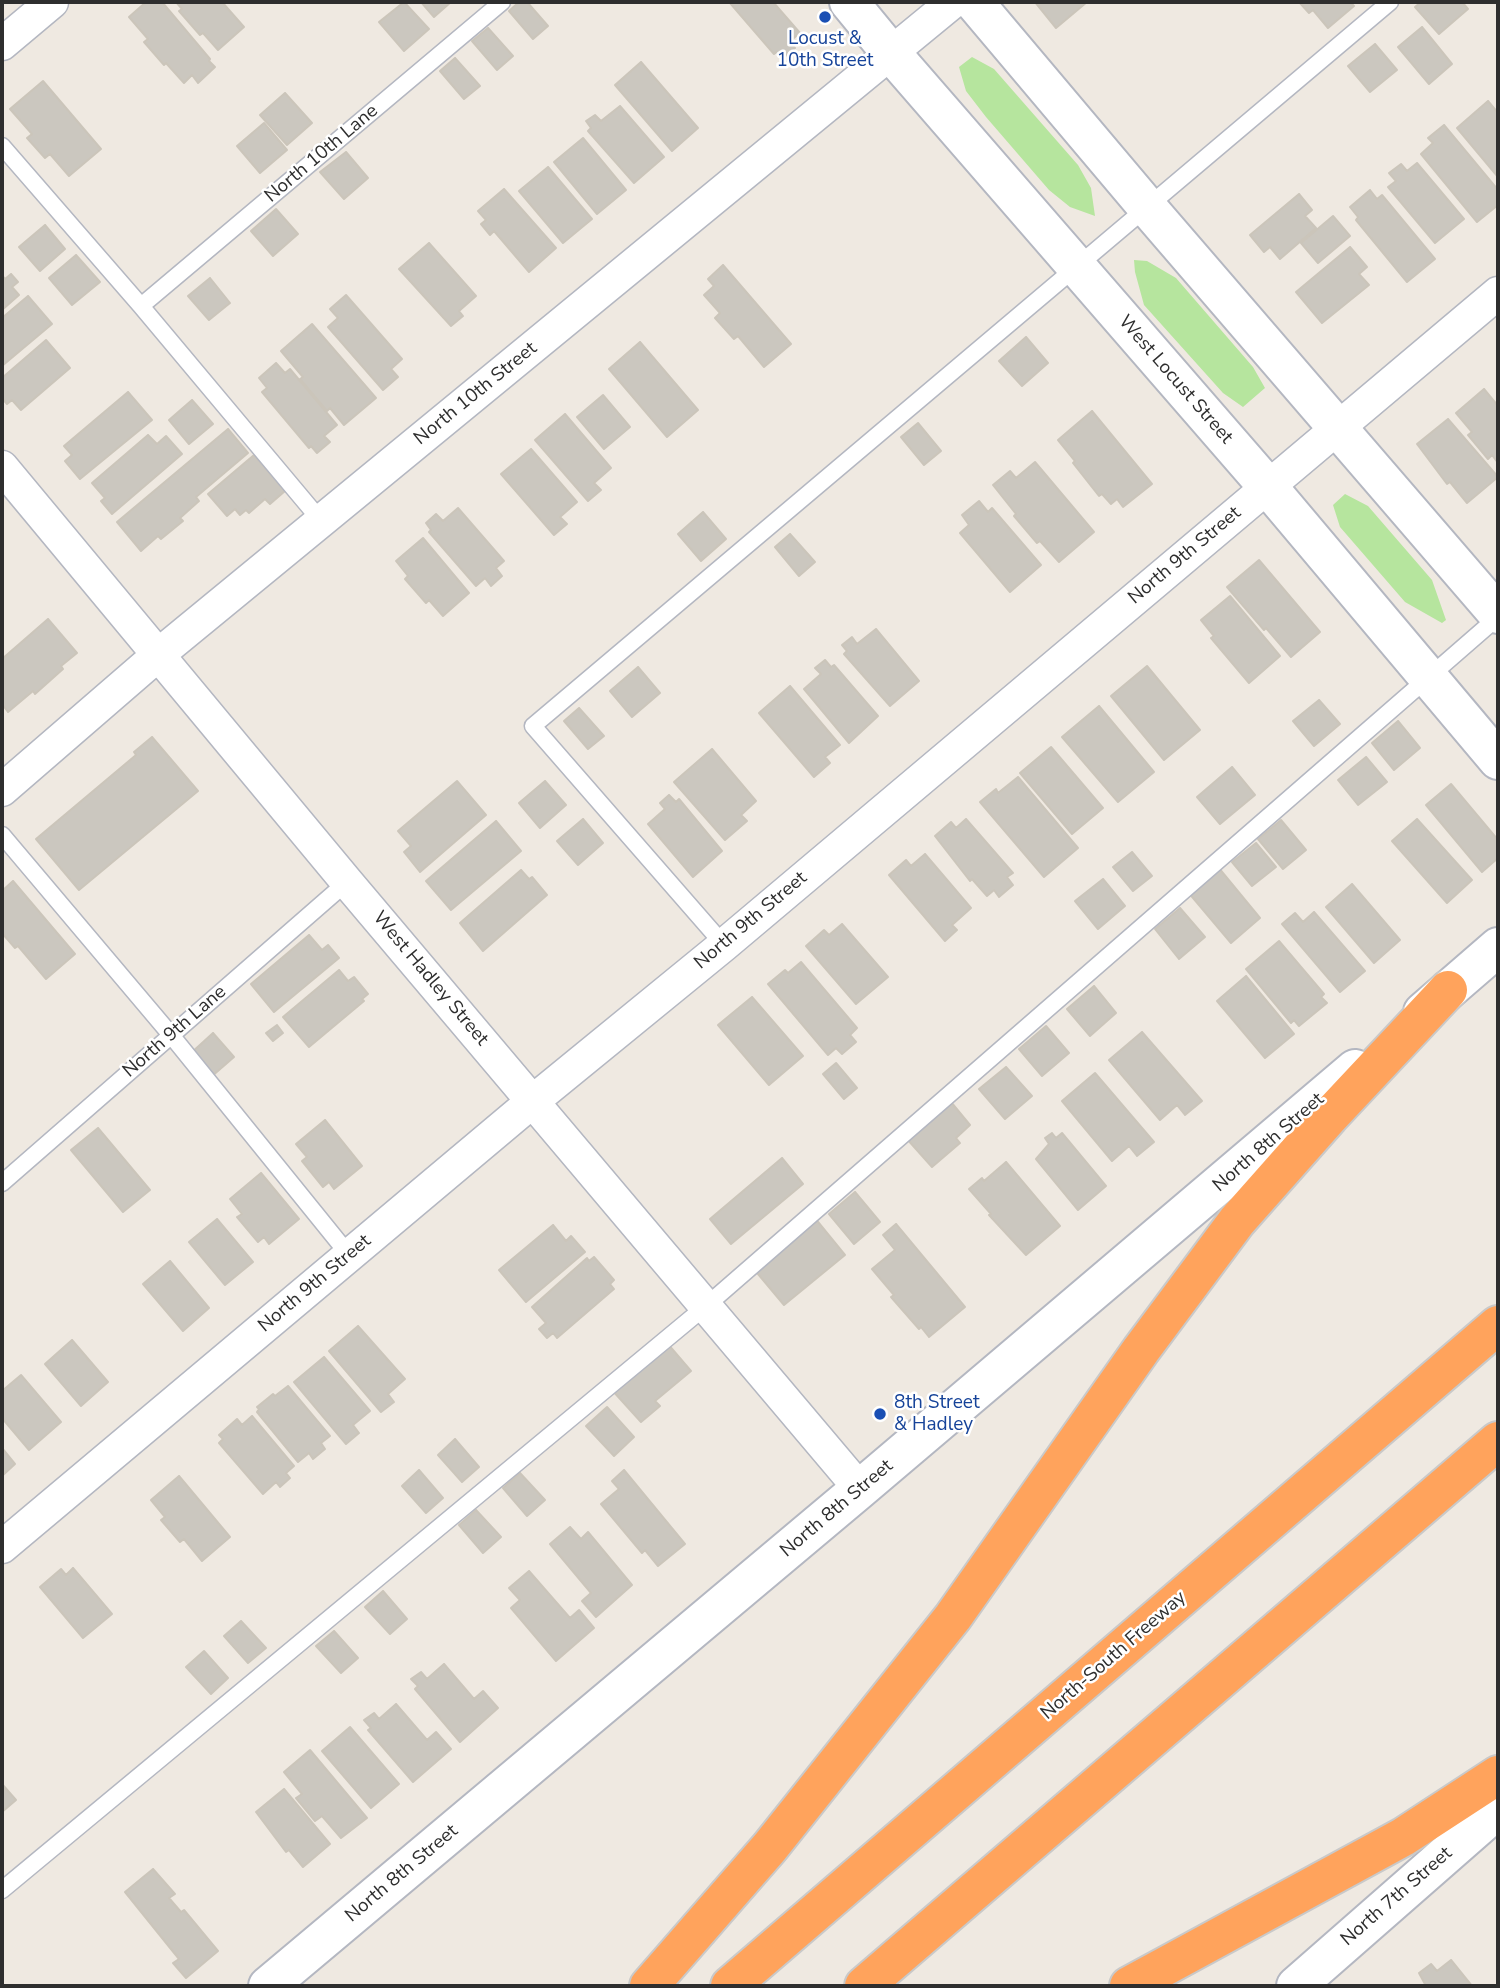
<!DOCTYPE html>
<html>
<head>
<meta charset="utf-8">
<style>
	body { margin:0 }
	#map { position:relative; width:1500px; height:1988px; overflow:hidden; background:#efe9e1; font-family:"Nunito Sans",sans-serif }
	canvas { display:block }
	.frame { position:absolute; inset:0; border:4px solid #2e2e2e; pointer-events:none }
</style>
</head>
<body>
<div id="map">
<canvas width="1500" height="1988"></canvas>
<div class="frame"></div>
</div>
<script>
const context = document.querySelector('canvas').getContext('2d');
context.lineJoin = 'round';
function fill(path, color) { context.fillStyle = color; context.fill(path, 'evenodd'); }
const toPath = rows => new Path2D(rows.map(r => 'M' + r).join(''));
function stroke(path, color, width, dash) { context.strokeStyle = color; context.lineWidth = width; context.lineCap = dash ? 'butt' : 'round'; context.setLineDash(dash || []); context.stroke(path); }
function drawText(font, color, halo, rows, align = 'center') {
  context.font = font + ' "Nunito Sans",sans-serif'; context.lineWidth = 5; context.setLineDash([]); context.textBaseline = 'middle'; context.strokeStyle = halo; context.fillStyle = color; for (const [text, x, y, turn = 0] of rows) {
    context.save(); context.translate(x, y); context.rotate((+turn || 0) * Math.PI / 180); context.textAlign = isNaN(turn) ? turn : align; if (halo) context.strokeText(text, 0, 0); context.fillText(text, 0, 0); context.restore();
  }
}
fill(toPath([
	[972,57,994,69,1078,165,1091,188,1095,216,1070,207,1049,190,986,117,966,91,959,67],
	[1134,260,1147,261,1176,278,1253,367,1265,388,1243,407,1223,393,1144,305,1135,272],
	[1345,494,1368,506,1432,580,1446,620,1442,623,1405,602,1340,527,1333,505]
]), '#b6e59e');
const building = toPath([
	[146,2,162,2,210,59,209,61,215,67,198,83,192,75,184,83,166,63,164,65,144,42,148,39,129,17,146,2],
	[176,2,222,2,244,27,218,50,203,33,200,35,179,11,182,9,176,2],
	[404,2,429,29,404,51,379,22,404,2],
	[421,2,451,2,434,17,421,2],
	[519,2,527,2,548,26,533,39,509,11,519,2],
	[732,2,773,2,800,33,789,42,795,48,782,59,776,52,774,54,730,3,732,2],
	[1035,2,1087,2,1056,28,1035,2],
	[1299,2,1350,2,1354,6,1328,28,1313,10,1309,13,1299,2],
	[1421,2,1462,2,1468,9,1439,34,1415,7,1421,2],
	[1422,27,1452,64,1429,84,1398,47,1422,27],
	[488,28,513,56,497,70,472,41,488,28],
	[1375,44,1397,70,1370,92,1348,66,1375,44],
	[455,58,480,86,464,99,440,71,455,58],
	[641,62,698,128,672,151,615,85,641,62],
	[43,81,101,149,69,176,50,154,45,158,27,138,32,134,10,109,43,81],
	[285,93,312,123,287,145,260,115,285,93],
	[1488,101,1498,113,1498,177,1457,128,1488,101],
	[620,106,664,157,634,183,588,131,591,128,586,121,595,115,601,121,620,106],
	[264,123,287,150,260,173,237,146,264,123],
	[1444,125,1498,190,1498,205,1477,222,1421,154,1433,143,1428,138,1444,125],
	[583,138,626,190,597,214,554,162,583,138],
	[346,152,368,178,344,199,320,172,346,152],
	[1417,163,1464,219,1435,243,1388,187,1396,181,1389,173,1401,164,1407,171,1417,163],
	[548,167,592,219,563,243,519,191,548,167],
	[504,189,556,248,529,272,494,231,490,235,481,224,486,220,478,211,504,189],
	[1370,190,1377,199,1382,195,1435,259,1407,282,1356,220,1358,217,1350,207,1370,190],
	[1299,194,1312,210,1305,216,1316,228,1280,259,1270,247,1264,252,1250,235,1299,194],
	[276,209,298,234,273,256,251,231,276,209],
	[1333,216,1350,236,1318,263,1301,243,1333,216],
	[45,225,65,249,40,271,19,247,45,225],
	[429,243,476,296,459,311,463,316,451,326,399,269,429,243],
	[1350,247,1367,267,1359,274,1369,285,1322,323,1296,292,1350,247],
	[76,255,100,282,72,305,49,278,76,255],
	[723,265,791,344,764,367,738,336,734,339,715,318,720,313,704,295,714,286,708,279,723,265],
	[11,274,18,282,12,287,19,295,2,310,2,275,5,279,11,274],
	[210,278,230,303,209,320,188,296,210,278],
	[346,295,402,359,391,369,398,377,383,390,328,327,338,318,330,309,346,295],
	[28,296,52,324,2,366,2,318,28,296],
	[312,324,376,398,344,425,330,408,327,411,300,379,303,377,281,351,312,324],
	[1026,337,1048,363,1022,386,999,361,1026,337],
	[46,340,70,368,21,410,12,400,7,404,2,398,2,378,46,340],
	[640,342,698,410,667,437,609,369,640,342],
	[276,363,285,373,290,369,337,425,324,436,330,442,317,453,311,446,309,448,262,392,267,388,259,378,276,363],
	[1484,389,1498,406,1498,463,1492,455,1488,459,1468,435,1472,432,1456,413,1484,389],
	[128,392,152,420,80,479,65,461,72,455,64,446,128,392],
	[603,395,630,427,604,449,577,417,603,395],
	[192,400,213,424,189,444,169,420,192,400],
	[1092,411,1152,484,1123,507,1117,499,1111,504,1102,494,1099,496,1073,463,1075,461,1058,440,1092,411],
	[565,414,611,468,594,483,601,490,588,501,535,440,565,414],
	[1448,419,1498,477,1467,503,1450,482,1447,484,1417,444,1448,419],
	[918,423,941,451,924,465,901,437,918,423],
	[228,429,248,453,196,497,199,501,180,518,183,521,161,539,158,536,141,551,117,522,228,429],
	[148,435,157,444,166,436,182,454,112,514,101,501,105,498,92,483,148,435],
	[531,449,577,502,560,517,567,524,554,535,501,474,531,449],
	[254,455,285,491,270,504,265,499,249,513,246,510,240,515,235,509,227,516,208,494,254,455],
	[1035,462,1094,532,1059,562,1040,541,1037,543,1014,516,1016,514,993,485,1010,471,1016,478,1035,462],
	[979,501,988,512,992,508,1041,565,1010,592,960,533,969,525,962,515,979,501],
	[458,508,504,561,496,568,502,576,491,586,485,578,476,586,429,532,431,530,426,523,436,514,443,521,458,508],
	[703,512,726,539,701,561,678,534,703,512],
	[790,534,815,562,799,576,775,547,790,534],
	[423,538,469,593,443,616,429,600,426,603,405,579,408,576,396,561,423,538],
	[1259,560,1320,632,1291,657,1266,628,1264,630,1227,587,1259,560],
	[1230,596,1280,656,1249,683,1211,638,1214,636,1201,620,1230,596],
	[48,619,77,653,61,666,63,669,35,694,33,691,8,712,2,704,2,659,48,619],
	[876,629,919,681,890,706,844,654,847,651,842,645,852,637,857,644,876,629],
	[825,660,831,667,834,665,878,716,849,743,804,689,821,674,815,668,825,660],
	[1147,666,1200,730,1164,760,1111,696,1147,666],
	[638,667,660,693,632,717,610,691,638,667],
	[790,686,840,745,825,757,830,763,814,777,759,713,790,686],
	[1319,700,1340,724,1314,746,1293,721,1319,700],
	[1099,706,1154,772,1118,802,1062,737,1099,706],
	[579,708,604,736,588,749,564,721,579,708],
	[1398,721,1420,748,1394,770,1372,743,1398,721],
	[152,737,198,791,79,890,36,839,136,755,134,752,152,737],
	[1051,747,1103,808,1072,834,1020,773,1051,747],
	[712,749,756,801,741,815,747,821,725,840,674,782,712,749],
	[1366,757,1387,782,1358,805,1338,780,1366,757],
	[1232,767,1255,795,1220,824,1197,797,1232,767],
	[1018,777,1078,848,1044,877,980,802,996,789,998,793,1018,777],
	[457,781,486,815,420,872,404,852,411,846,398,831,457,781],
	[545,781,566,805,540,828,519,803,545,781],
	[1451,784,1498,840,1498,858,1482,872,1426,805,1451,784],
	[669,795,676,802,679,799,722,851,693,877,648,824,665,809,660,803,669,795],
	[583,819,603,843,578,865,557,841,583,819],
	[966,819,1013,873,1007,877,1013,885,999,897,994,890,987,896,972,879,970,881,935,836,951,822,956,828,966,819],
	[1417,819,1472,880,1447,903,1392,841,1417,819],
	[1281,820,1306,850,1283,869,1258,839,1281,820],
	[496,821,521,851,451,910,426,881,496,821],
	[1256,843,1276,867,1252,886,1232,862,1256,843],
	[1132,852,1152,876,1133,891,1113,867,1132,852],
	[925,854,971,908,952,925,957,930,945,941,889,875,906,860,911,866,925,854],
	[1218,867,1260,918,1231,943,1188,892,1218,867],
	[521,870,529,879,532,877,547,895,483,951,460,923,521,870],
	[1103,879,1125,906,1098,929,1075,901,1103,879],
	[13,881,75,954,46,979,18,946,15,948,2,933,2,891,13,881],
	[1352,884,1400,940,1374,963,1326,907,1352,884],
	[1180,908,1205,937,1179,959,1155,929,1180,908],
	[1314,912,1365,971,1340,992,1282,924,1295,913,1303,922,1314,912],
	[842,924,888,977,856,1004,806,946,824,930,829,935,842,924],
	[309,935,322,950,328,945,339,958,274,1012,251,984,309,935],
	[1279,941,1324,994,1321,997,1327,1003,1299,1026,1294,1020,1291,1023,1246,969,1279,941],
	[801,962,857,1028,850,1035,856,1042,842,1054,836,1048,828,1055,768,984,785,970,788,973,801,962],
	[339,970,348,981,354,977,368,994,362,999,364,1001,309,1047,283,1017,339,970],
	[1246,976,1294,1034,1265,1058,1217,1001,1246,976],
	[1094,986,1116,1013,1090,1036,1067,1009,1094,986],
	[752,997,803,1056,769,1085,718,1025,752,997],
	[277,1025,283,1033,273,1041,266,1033,277,1025],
	[1046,1026,1069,1053,1042,1076,1019,1049,1046,1026],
	[1142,1032,1202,1101,1185,1115,1177,1105,1160,1120,1109,1060,1142,1032],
	[213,1033,234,1057,211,1077,190,1054,213,1033],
	[836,1063,857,1088,844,1099,823,1074,836,1063],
	[1006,1067,1032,1096,1005,1119,979,1089,1006,1067],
	[1095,1073,1154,1142,1137,1156,1129,1146,1112,1161,1062,1101,1095,1073],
	[951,1102,970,1125,956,1138,960,1143,932,1167,907,1139,951,1102],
	[325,1120,362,1166,334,1189,329,1182,323,1187,302,1161,307,1157,296,1144,325,1120],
	[98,1128,150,1190,123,1212,71,1150,98,1128],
	[1052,1133,1056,1138,1062,1133,1106,1186,1078,1210,1036,1159,1049,1144,1045,1138,1052,1133],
	[782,1158,803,1184,731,1244,710,1219,782,1158],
	[1006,1162,1060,1226,1026,1255,989,1215,991,1214,969,1189,982,1178,984,1181,1006,1162],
	[261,1173,299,1219,269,1244,264,1237,258,1242,237,1217,242,1214,230,1199,261,1173],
	[855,1192,880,1222,854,1244,829,1214,855,1192],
	[814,1217,845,1255,784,1305,753,1268,814,1217],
	[217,1219,253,1262,225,1285,189,1242,217,1219],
	[896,1224,965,1307,929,1337,921,1327,919,1329,891,1297,894,1295,872,1269,895,1250,883,1235,896,1224],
	[553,1225,566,1241,571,1236,585,1252,526,1302,499,1270,553,1225],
	[594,1257,614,1280,610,1284,614,1289,557,1338,553,1333,547,1338,539,1329,546,1323,532,1307,587,1258,589,1261,594,1257],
	[170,1261,209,1308,183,1331,143,1284,170,1261],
	[358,1326,405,1379,388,1394,394,1402,381,1412,329,1351,358,1326],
	[72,1340,108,1382,81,1406,45,1364,72,1340],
	[667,1343,691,1371,655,1401,660,1406,641,1422,612,1390,667,1343],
	[324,1357,370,1411,353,1425,359,1433,346,1444,294,1382,324,1357],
	[21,1375,61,1422,29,1450,2,1418,2,1391,21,1375],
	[288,1386,330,1436,321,1443,325,1449,313,1459,309,1453,298,1462,257,1412,259,1409,257,1407,273,1394,275,1396,288,1386],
	[607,1407,634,1437,614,1456,586,1426,607,1407],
	[252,1416,294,1466,286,1473,290,1478,280,1487,276,1482,263,1494,219,1443,223,1439,219,1435,237,1419,242,1425,252,1416],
	[455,1439,479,1467,462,1482,438,1455,455,1439],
	[2,1448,15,1464,2,1476,2,1448],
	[419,1470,443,1498,426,1513,402,1486,419,1470],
	[624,1470,685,1544,658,1566,645,1550,642,1553,601,1504,619,1489,612,1481,624,1470],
	[520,1473,545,1500,527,1516,503,1488,520,1473],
	[179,1476,230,1537,202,1561,184,1539,180,1542,161,1520,165,1517,151,1500,179,1476],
	[476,1510,501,1537,483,1553,459,1525,476,1510],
	[570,1527,581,1539,588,1532,632,1585,596,1617,582,1601,591,1593,550,1544,570,1527],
	[73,1568,112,1614,83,1638,40,1587,61,1569,66,1575,73,1568],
	[529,1571,570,1618,579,1610,594,1628,556,1661,511,1608,520,1600,509,1588,529,1571],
	[383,1591,407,1619,390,1634,365,1607,383,1591],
	[241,1621,266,1648,248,1663,224,1636,241,1621],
	[334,1631,358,1658,341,1673,316,1646,334,1631],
	[204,1651,228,1678,211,1694,186,1667,204,1651],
	[444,1664,474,1699,483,1691,498,1708,460,1742,415,1689,418,1686,411,1679,421,1672,427,1679,444,1664],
	[396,1704,427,1740,436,1732,451,1749,413,1782,368,1730,371,1728,364,1720,374,1713,379,1719,396,1704],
	[350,1727,399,1784,371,1808,322,1751,350,1727],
	[310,1750,367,1818,341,1838,322,1816,315,1821,296,1798,302,1794,284,1772,310,1750],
	[2,1784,16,1800,2,1812,2,1784],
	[284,1789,330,1844,303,1867,289,1850,286,1852,256,1812,284,1789],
	[153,1869,175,1894,169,1898,181,1912,184,1910,218,1951,186,1978,173,1963,179,1959,125,1892,153,1869],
	[1451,1960,1472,1986,1426,1986,1419,1973,1431,1964,1437,1971,1451,1960]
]);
fill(building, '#cbc7bf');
stroke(building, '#cbc5ba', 2);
const service = toPath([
	[2,146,141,306,322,522],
	[141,306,502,2],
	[2,835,171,1035,349,1255],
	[724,945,533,726,1390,2],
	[2,1183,347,882],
	[2,1890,706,1306,1498,617]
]);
const minor = toPath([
	[2,44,52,2],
	[2,467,347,882,860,1489],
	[2,790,158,655,953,2],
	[2,1547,533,1101,724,945,1498,293]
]);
const tertiary = toPath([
	[1423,1012,1498,947],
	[268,1986,860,1489,1355,1069],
	[1296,1986,1498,1809]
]);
const secondary = toPath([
	[849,2,891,53,1268,487,1498,760],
	[974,2,1147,207,1498,614]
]);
const motorway = toPath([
	[649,1986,770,1847,953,1617,1141,1350,1237,1221,1329,1117,1448,990],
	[730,1986,1498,1325],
	[864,1986,1498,1441],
	[1129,1986,1403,1837,1498,1775]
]);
stroke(service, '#b4b7c1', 19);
stroke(minor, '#b4b7c1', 35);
stroke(tertiary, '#b4b7c1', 42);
stroke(secondary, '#b4b7c1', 42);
stroke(motorway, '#c9c9c9', 42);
stroke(service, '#fff', 16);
stroke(minor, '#fff', 32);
stroke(tertiary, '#fff', 38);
stroke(secondary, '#fff', 38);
stroke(motorway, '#ffa35c', 38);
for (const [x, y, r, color] of [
	[825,17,7,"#1a4fb4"],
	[880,1414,7,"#1a4fb4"]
]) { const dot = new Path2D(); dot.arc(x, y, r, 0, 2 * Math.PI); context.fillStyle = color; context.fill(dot); stroke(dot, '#fff', 2.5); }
drawText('19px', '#164399', '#fff', [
	["Locust &",825,39],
	["10th Street",825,61],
	["8th Street",894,1403,"left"],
	["& Hadley",894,1425,"left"]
]);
drawText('19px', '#2e2e2e', '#fff', [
	["North 10th Lane",322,154,-40],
	["West Locust Street",1175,380,49],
	["North 10th Street",476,394,-39],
	["North 9th Street",1185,556,-40],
	["North 9th Street",751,921,-40],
	["West Hadley Street",430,979,50],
	["North 9th Lane",175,1032,-41],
	["North 8th Street",1269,1143,-41],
	["North 9th Street",315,1284,-40],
	["North 8th Street",837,1509,-40],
	["North-South Freeway",1114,1656,-41],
	["North 8th Street",402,1874,-40],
	["North 7th Street",1397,1897,-41]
]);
</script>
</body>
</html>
